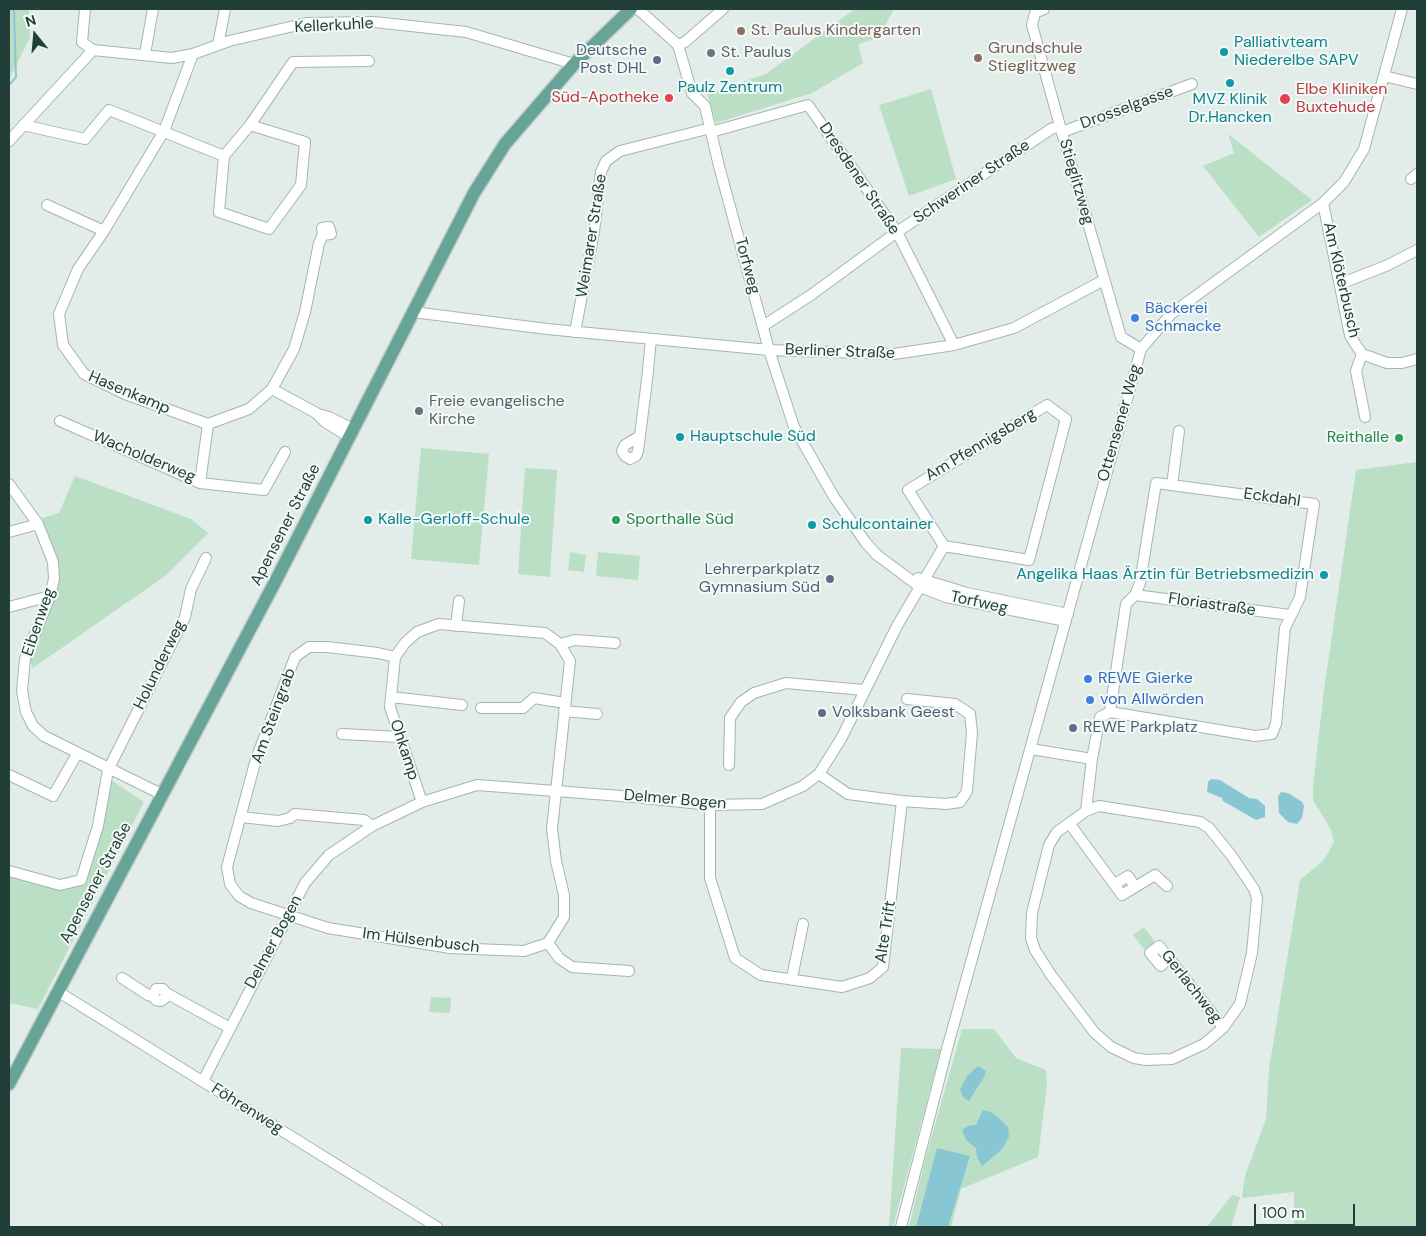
<!DOCTYPE html>
<html>
<head>
<meta charset="utf-8">
<style>
	body { margin:0 }
	#map { position:relative; width:1426px; height:1236px; overflow:hidden; background:#e2ede9; font-family:"DM Sans",sans-serif }
	canvas { display:block }
	.frame { position:absolute; inset:0; border:10px solid #213f38; pointer-events:none }
	.north { position:absolute; left:10px; top:10px; width:50px; height:50px; -webkit-text-stroke:4px #f3f9f6; paint-order:stroke; rotate:343deg; font-size:14px; font-weight:700; line-height:20px; text-align:center; color:#213f38 }
	.north::after { content:''; display:block; margin:auto; width:18px; height:22px; background:#213f38; clip-path:polygon(50% 0,100% 100%,50% 72%,0 100%) }
	.scale { position:absolute; left:1254px; top:1204px; width:101px; height:22px; box-sizing:border-box; border:2px solid #213f38; border-top:0; padding-left:6px; font-size:15px; line-height:18px; white-space:nowrap; color:#213f38; -webkit-text-stroke:4px #f3f9f6; paint-order:stroke }
</style>
</head>
<body>
<div id="map">
<canvas width="1426" height="1236"></canvas>
<div class="frame"></div>
<div class="north">N</div>
<div class="scale">100 m</div>
</div>
<script>
const context = document.querySelector('canvas').getContext('2d');
context.lineJoin = 'round';
function fill(path, color) { context.fillStyle = color; context.fill(path, 'evenodd'); }
const toPath = rows => new Path2D(rows.map(r => 'M' + r).join(''));
function stroke(path, color, width, dash) { context.strokeStyle = color; context.lineWidth = width; context.lineCap = dash ? 'butt' : 'round'; context.setLineDash(dash || []); context.stroke(path); }
function drawText(font, color, halo, rows, align = 'center') {
  context.font = font + ' "DM Sans",sans-serif'; context.lineWidth = 4; context.setLineDash([]); context.textBaseline = 'middle'; context.strokeStyle = halo; context.fillStyle = color; for (const [text, x, y, turn = 0] of rows) {
    context.save(); context.translate(x, y); context.rotate((+turn || 0) * Math.PI / 180); context.textAlign = isNaN(turn) ? turn : align; if (halo) context.strokeText(text, 0, 0); context.fillText(text, 0, 0); context.restore();
  }
}
fill(toPath([
	[9,9,29,9,30,37,9,80],
	[855,9,894,9,878,38,858,44,863,63,812,93,716,123,707,94,766,74],
	[931,89,956,179,909,196,879,105],
	[1228,134,1312,200,1259,237,1203,166,1234,153],
	[421,448,489,454,479,565,411,559],
	[1417,462,1417,1227,1294,1227,1294,1192,1242,1198,1245,1176,1266,1119,1269,1069,1300,880,1324,860,1334,842,1331,830,1313,800,1313,786,1324,690,1356,470],
	[525,468,557,470,550,577,518,574],
	[75,476,191,519,208,533,165,576,33,668,29,660,57,561,42,518,59,513],
	[570,552,586,555,584,572,568,570],
	[598,552,640,556,638,580,596,576],
	[111,780,144,802,38,1009,9,1003,9,871,60,885,81,880],
	[1144,927,1157,945,1147,953,1133,935],
	[431,997,451,998,450,1013,429,1012],
	[962,1029,994,1029,1016,1058,1046,1070,1047,1085,1038,1157,961,1189,951,1227,909,1227,925,1160],
	[901,1048,941,1049,893,1227,889,1227],
	[1232,1195,1240,1197,1231,1227,1207,1227]
]), '#badfc5');
fill(toPath([
	[1211,779,1220,780,1249,798,1257,799,1265,806,1265,817,1256,820,1223,801,1222,798,1207,792,1208,782],
	[1281,792,1288,793,1302,802,1304,806,1302,818,1297,824,1288,822,1279,813,1278,797],
	[978,1066,986,1071,984,1077,969,1101,964,1098,960,1090,967,1076],
	[983,1110,993,1113,1008,1127,1009,1137,1002,1149,982,1166,977,1157,976,1148,966,1140,962,1130,968,1126,976,1125],
	[937,1148,970,1156,948,1227,916,1227]
]), '#88c6d4');
stroke(toPath([
	[9,85,16,77,14,9]
]), '#88c6d4', 2);
const minor = toPath([
	[85,9,82,42,93,50,172,58,193,54,229,41,307,23,374,22,466,32,574,64],
	[638,9,678,45,692,93,705,106,719,166,769,350,794,427,834,497,866,543,877,555,920,587,946,597,1066,621],
	[1044,9,1035,13,1032,25,1060,126,1121,337,1141,349],
	[218,45,225,9],
	[678,45,685,42,723,9],
	[145,54,153,9],
	[193,54,164,131,104,231,78,269,59,314,63,345,84,374,125,394,208,424,249,409,272,389,318,414,329,417,353,429],
	[1384,76,1417,84],
	[23,125,85,139,109,110,224,156,250,125,305,142,301,185,269,229,219,212,224,156],
	[250,125,293,62,369,61],
	[711,132,808,105,897,232,954,345],
	[1062,132,1192,84],
	[9,141,93,50],
	[1411,179,1417,174],
	[1323,203,1350,335,1354,342,1362,354,1387,363,1402,363,1417,359],
	[47,205,104,231],
	[1340,284,1388,265,1417,250],
	[413,312,547,329,769,350,894,354,954,345,1014,328,1104,280],
	[763,326,811,295,897,232,1051,129,1060,126],
	[575,332,594,232,601,172,606,161,620,151,711,128],
	[1362,354,1356,371,1365,417],
	[272,389,294,349,305,312,319,243,323,235,331,234,329,227,322,228,323,235],
	[318,415,325,422,349,437],
	[60,421,200,483,208,424],
	[640,436,625,445,622,451,625,456,630,459,636,456,638,451,647,380,651,339],
	[200,483,264,490,285,452],
	[9,484,38,524,53,562,54,579,50,596,25,659,22,691,26,712,33,726,44,736,161,794],
	[1172,485,1179,431],
	[9,532,38,524],
	[918,578,967,593,1068,614],
	[1135,595,1290,615],
	[9,607,50,596],
	[456,626,459,601],
	[560,644,575,640,615,643],
	[395,657,378,653,327,647,309,647,295,657,256,759,227,867,230,884,239,896,251,903,328,928,450,948,524,951,548,943,564,917,564,895,556,861,552,829,570,661,560,644,545,633,439,624,417,632,405,643,395,657,390,707,422,802],
	[391,697,462,705],
	[481,708,523,708,534,698,565,703],
	[564,711,597,714],
	[342,734,399,737],
	[1031,749,1092,759,1086,811],
	[1092,759,1100,717,1110,712,1126,604,1135,595,1140,583,1156,483,1314,504,1300,597,1285,628,1276,724,1272,734,1255,736,1110,712],
	[729,765,730,718,741,702,754,693,786,683,864,690],
	[819,774,848,794,902,801,946,804,960,802,967,791,972,733,970,714,955,704,907,699],
	[9,775,53,796,77,754],
	[710,805,710,878,735,958,761,975,842,987,870,978,883,967,902,801],
	[1099,806,1200,822,1209,828,1231,855,1254,889,1257,898,1252,953,1240,1004,1223,1028,1204,1044,1172,1059,1146,1060,1134,1058,1111,1047,1094,1032,1051,975,1035,950,1031,938,1032,913,1049,845,1057,832,1086,811,1099,806],
	[241,817,278,821,290,818,295,814,364,820,372,826],
	[1069,823,1122,895,1155,875,1167,886],
	[9,871,60,885,81,880,98,826,108,770,185,617,191,589,206,558],
	[1115,884,1128,876,1135,887],
	[548,943,559,958,572,967,629,971],
	[1169,958,1161,966,1150,953,1159,946,1169,958,1221,1025,1223,1028],
	[122,978,148,995,153,996],
	[792,978,803,924],
	[57,991,437,1227],
	[166,993,165,998,161,1001,156,1000,153,996,156,989,163,989,166,993,230,1028],
	[203,1081,305,883,329,855,372,826,422,802,477,785,634,797,710,805,762,804,803,786,819,774,842,737,897,626,944,546,1029,560,1066,419,1047,405,908,490,944,546],
	[901,1227,947,1049,1141,349,1171,314,1323,203,1344,182,1364,149,1402,9]
]);
const major = toPath([
	[9,1084,274,584,474,193,505,144,574,64,631,9]
]);
stroke(minor, '#a4b5b0', 12);
stroke(major, '#c1c9c7', 15);
stroke(minor, '#fff', 10);
stroke(major, '#65a496', 12);
for (const [x, y, r, color] of [
	[741,31,5,"#8d6e63"],
	[1224,52,5,"#0f9aa8"],
	[711,53,5,"#6b7280"],
	[978,58,5,"#8d6e63"],
	[657,60,5,"#5c6f8a"],
	[730,71,5,"#0f9aa8"],
	[1230,83,5,"#0f9aa8"],
	[669,98,5,"#e0444e"],
	[1285,99,6,"#e0444e"],
	[1135,318,5,"#3f7fe0"],
	[419,411,5,"#6b7280"],
	[680,437,5,"#0f9aa8"],
	[1399,438,5,"#2e9e5b"],
	[368,520,5,"#0f9aa8"],
	[616,520,5,"#2e9e5b"],
	[812,525,5,"#0f9aa8"],
	[1324,575,5,"#0f9aa8"],
	[830,579,5,"#5c6f8a"],
	[1088,679,5,"#3f7fe0"],
	[1090,700,5,"#3f7fe0"],
	[822,713,5,"#5c6f8a"],
	[1073,728,5,"#5c6f8a"]
]) { const dot = new Path2D(); dot.arc(x, y, r, 0, 2 * Math.PI); context.fillStyle = color; context.fill(dot); stroke(dot, '#f3f9f6', 2); }
drawText('16px', '#213f38', '#f3f9f6', [
	["Kellerkuhle",334,26,-3],
	["Drosselgasse",1127,108,-20],
	["Dresdener Straße",859,179,56],
	["Schweriner Straße",972,182,-34],
	["Stieglitzweg",1076,182,74],
	["Weimarer Straße",592,236,-81],
	["Torfweg",747,266,75],
	["Am Klöterbusch",1341,280,77],
	["Berliner Straße",840,352,2],
	["Hasenkamp",129,393,23],
	["Ottensener Weg",1120,423,-74],
	["Am Pfennigsberg",981,445,-31],
	["Wacholderweg",144,457,23],
	["Eckdahl",1272,498,8],
	["Apensener Straße",286,525,-63],
	["Torfweg",979,603,12],
	["Floriastraße",1212,605,8],
	["Eibenweg",39,622,-71],
	["Holunderweg",160,665,-64],
	["Am Steingrab",274,716,-70],
	["Ohkamp",404,750,72],
	["Delmer Bogen",675,800,5],
	["Apensener Straße",96,883,-62],
	["Alte Trift",886,932,-81],
	["Im Hülsenbusch",421,941,7],
	["Delmer Bogen",274,942,-62],
	["Gerlachweg",1191,987,52],
	["Föhrenweg",247,1109,32]
]);
drawText('16px', '#785e54', '#f3f9f6', [
	["St. Paulus Kindergarten",751,31],
	["Grundschule",988,49],
	["Stieglitzweg",988,67]
], 'left');
drawText('16px', '#0d838f', '#f3f9f6', [
	["Palliativteam",1234,43],
	["Niederelbe SAPV",1234,61],
	["Paulz Zentrum",730,88,"center"],
	["MVZ Klinik",1230,100,"center"],
	["Dr.Hancken",1230,118,"center"],
	["Hauptschule Süd",690,437],
	["Kalle-Gerloff-Schule",378,520],
	["Schulcontainer",822,525],
	["Angelika Haas Ärztin für Betriebsmedizin",1314,575,"right"]
], 'left');
drawText('16px', '#4e5e75', '#f3f9f6', [
	["Deutsche",647,51],
	["Post DHL",647,69],
	["Lehrerparkplatz",820,570],
	["Gymnasium Süd",820,588],
	["Volksbank Geest",832,713,"left"],
	["REWE Parkplatz",1083,728,"left"]
], 'right');
drawText('16px', '#5b616d', '#f3f9f6', [
	["St. Paulus",721,53],
	["Freie evangelische",429,402],
	["Kirche",429,420]
], 'left');
drawText('16px', '#be3a42', '#f3f9f6', [
	["Elbe Kliniken",1296,90],
	["Buxtehude",1296,108],
	["Süd-Apotheke",659,98,"right"]
], 'left');
drawText('16px', '#366cbe', '#f3f9f6', [
	["Bäckerei",1145,309],
	["Schmacke",1145,327],
	["REWE Gierke",1098,679],
	["von Allwörden",1100,700]
], 'left');
drawText('16px', '#27864d', '#f3f9f6', [
	["Reithalle",1389,438],
	["Sporthalle Süd",626,520,"left"]
], 'right');
</script>
</body>
</html>
